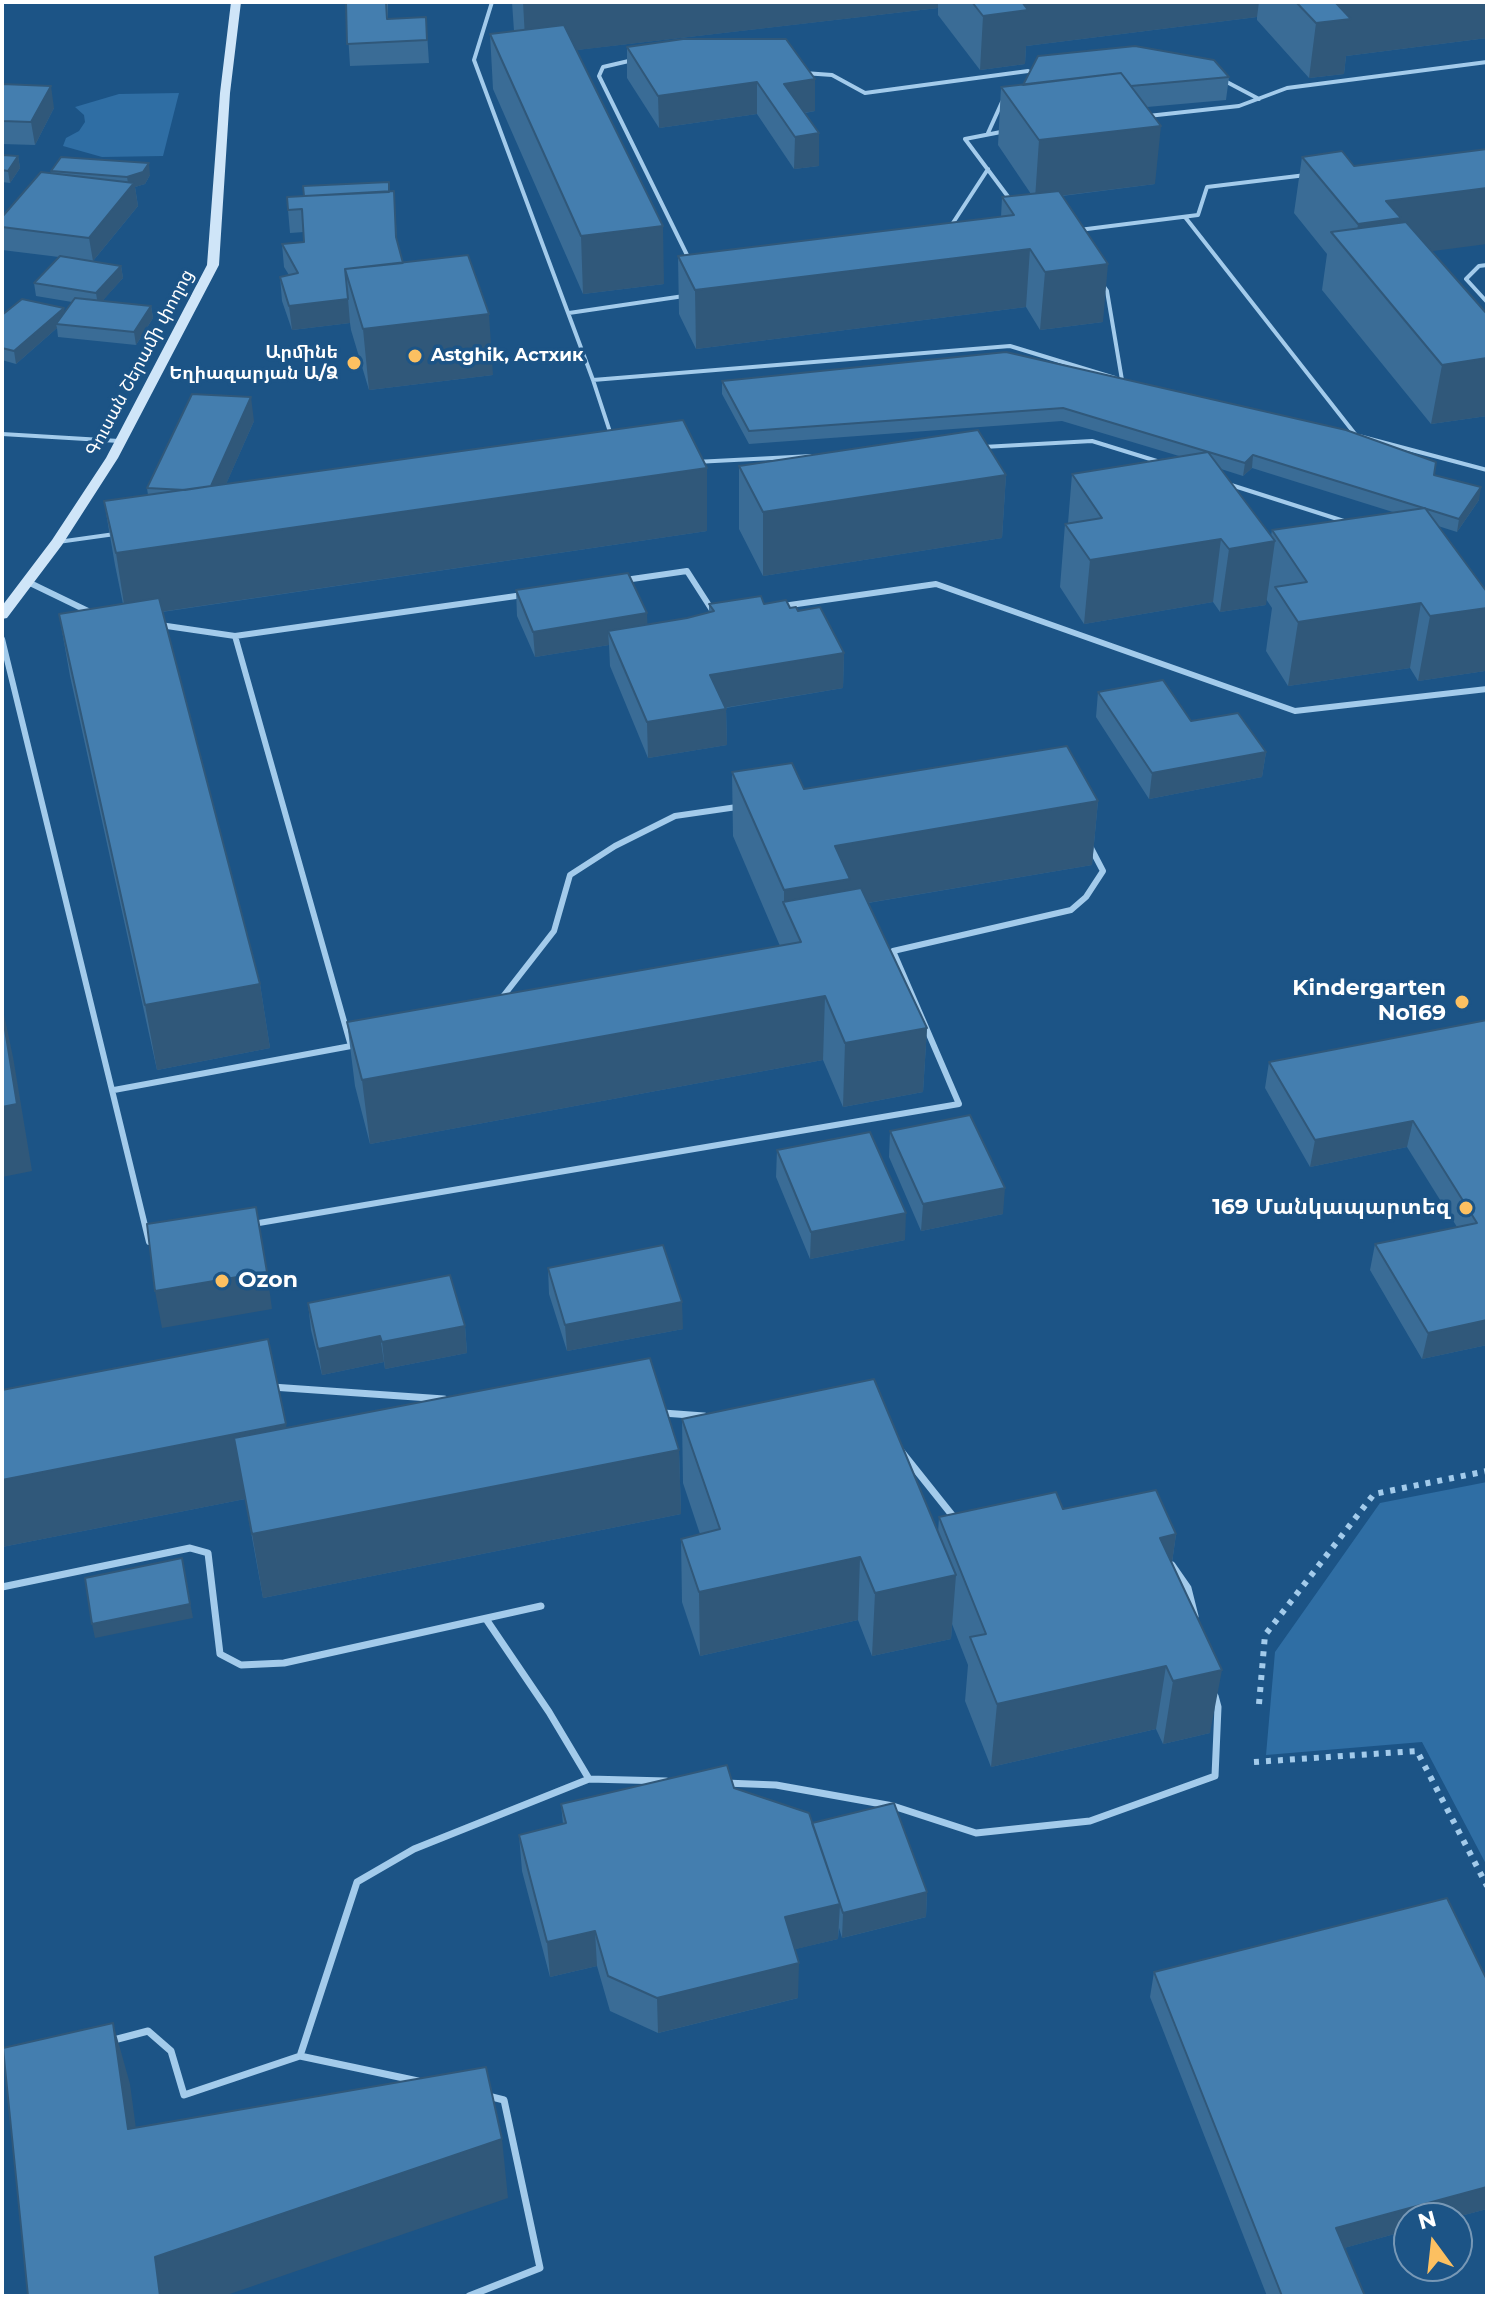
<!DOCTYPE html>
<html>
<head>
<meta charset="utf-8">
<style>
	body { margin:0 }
	#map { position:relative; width:1489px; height:2298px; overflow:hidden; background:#1c5486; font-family:Montserrat,sans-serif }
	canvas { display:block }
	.frame { position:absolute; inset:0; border:4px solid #fff; pointer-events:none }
	.north { position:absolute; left:1393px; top:2202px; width:80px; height:80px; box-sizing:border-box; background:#1c5486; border:2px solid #7798b6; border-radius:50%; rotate:345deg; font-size:22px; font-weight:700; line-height:32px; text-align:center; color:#fff }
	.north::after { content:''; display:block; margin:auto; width:28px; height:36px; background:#fcc061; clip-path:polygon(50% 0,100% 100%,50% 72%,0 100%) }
</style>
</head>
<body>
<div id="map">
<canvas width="1489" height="2298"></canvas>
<div class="frame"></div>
<div class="north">N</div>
</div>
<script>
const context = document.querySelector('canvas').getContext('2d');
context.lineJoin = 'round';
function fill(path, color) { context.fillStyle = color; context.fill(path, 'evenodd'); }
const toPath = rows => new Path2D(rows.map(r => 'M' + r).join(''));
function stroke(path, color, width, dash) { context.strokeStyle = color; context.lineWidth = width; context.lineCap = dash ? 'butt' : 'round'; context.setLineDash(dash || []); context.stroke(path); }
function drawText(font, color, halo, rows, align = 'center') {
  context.font = font + ' Montserrat,"Noto Sans Armenian",sans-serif'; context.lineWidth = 7; context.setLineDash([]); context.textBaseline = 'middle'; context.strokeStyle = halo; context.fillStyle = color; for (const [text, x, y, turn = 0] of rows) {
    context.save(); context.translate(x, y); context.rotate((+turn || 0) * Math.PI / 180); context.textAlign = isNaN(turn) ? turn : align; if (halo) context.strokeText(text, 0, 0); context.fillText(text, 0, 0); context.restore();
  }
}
fill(toPath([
	[179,93,163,156,102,157,63,146,66,138,79,131,85,122,84,115,75,107,119,94],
	[1487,1482,1487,1866,1422,1742,1266,1755,1275,1652,1380,1503]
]), '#2f6ea4');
stroke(toPath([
	[1259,1704,1265,1635,1374,1494,1487,1471],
	[1254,1762,1417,1751,1487,1886]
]), '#a3cbeb', 6, [5, 7]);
stroke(toPath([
	[492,2,474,60,593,380],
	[633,60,603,67,599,76,689,259],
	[804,73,832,75,865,93,1028,71],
	[1223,80,1259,99],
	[1148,116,1239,106,1287,88,1487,62],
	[1006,131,965,139,1012,202],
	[988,133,1002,102],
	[1185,217,1355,434],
	[949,229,988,169],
	[1079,230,1198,215,1207,187,1306,175],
	[1487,265,1479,266,1466,279,1487,302],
	[1102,284,1107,291,1122,380],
	[569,313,684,296],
	[2,434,119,441],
	[1359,436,1487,470],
	[612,438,593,380,1010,346,1115,378],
	[983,447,1092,441,1160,462],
	[695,462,812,456],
	[1228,484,1347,522],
	[58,542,115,534],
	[681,572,688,572]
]), '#a3cbeb', 4);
stroke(toPath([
	[625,580,687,571,712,610],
	[28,582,90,612],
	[783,606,936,584,1295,711,1487,689],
	[160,625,235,636],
	[2,639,149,1242,156,1241],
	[501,999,554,931,570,875,615,846,675,816,737,807],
	[114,1090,351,1046,235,636,523,595],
	[253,1224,959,1104,893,951,1071,910,1086,897,1103,871,1091,848]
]), '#a3cbeb', 6);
stroke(toPath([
	[272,1387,444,1399],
	[663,1413,704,1416],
	[901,1451,956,1520],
	[1172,1565,1188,1588,1195,1616],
	[2,1587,190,1548,208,1553,220,1654,241,1665,284,1663,541,1606],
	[486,1619,549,1712,589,1779],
	[725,1783,776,1785,893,1806,976,1833,1090,1821,1215,1776,1218,1707,1215,1696],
	[110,2041,148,2031,171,2051,184,2095,300,2056,357,1882,414,1849,589,1779,666,1781],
	[300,2056,418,2081],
	[469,2296,540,2268,504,2100,488,2096]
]), '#a3cbeb', 7);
fill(toPath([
	[231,2,241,2,230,93,219,265,118,458,62,545,7,618,2,619,2,606,52,540,106,458,207,265,220,93,231,2]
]), '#cfe5f8');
fill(toPath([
	[346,2,388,2,388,19,426,17,429,63,350,66],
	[512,2,1487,2,1487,38,1346,56,1344,74,1309,78,1257,20,1257,17,1026,46,1025,64,980,70,938,15,938,8,576,50,664,284,583,294,493,89,490,34,514,31],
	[627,47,815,79,815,111,805,113,819,133,819,166,794,169,757,114,659,128,627,78],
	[1229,77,1226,100,1147,107,1155,184,1062,196,1103,322,1040,330,1026,307,696,349,679,314,678,256,1001,217,1002,197,1031,194,998,145,1001,87],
	[2,84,54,108,35,145,2,144],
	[2,155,18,156,20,168,10,183,2,182],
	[1302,157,1432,251,1487,314,1487,416,1431,424,1322,290,1327,254,1294,213],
	[51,171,150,175,145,184,135,187,138,206,93,261,121,266,123,278,102,301,151,306,153,318,136,345,58,337,57,328,16,364,2,360,2,315,65,312,72,302,36,296,34,283,59,257,2,250,2,217,51,173],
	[394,191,397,241,403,263,493,375,369,390,351,330,350,323,292,330,282,301,280,277,289,275,284,267,282,244,304,242,304,232,290,233,288,210],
	[1006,352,1434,475,1479,500,1457,532,1438,526,1485,671,1418,681,1410,668,1288,686,1266,651,1272,608,1266,599,1266,605,1220,612,1213,602,1084,624,1060,587,1065,524,1068,523,1072,474,1179,456,1062,421,749,444,722,394,722,381],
	[1252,468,1396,513,1272,530,1271,536,1221,469,1243,476],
	[254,421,226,484,707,531,162,612,260,984,270,1048,157,1070,70,676,59,614,123,604,115,565,104,501,148,495,147,488],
	[739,466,1006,475,1002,538,763,576,739,529],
	[516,590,648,624,687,618,709,612,709,604,764,604,790,608,798,611,844,653,843,688,726,708,727,745,648,758,610,666,609,645,535,657,517,616],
	[1098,692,1191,721,1266,752,1262,777,1149,799,1096,717],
	[732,772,804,789,1098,801,1092,865,868,903,927,1028,923,1092,843,1107,823,1060,370,1144,355,1086,347,1022,780,946,733,836],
	[1487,1020,1487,1345,1422,1359,1370,1270,1375,1244,1457,1227,1407,1147,1310,1167,1265,1088,1269,1062],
	[890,1131,1003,1214,921,1231,889,1157],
	[777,1150,905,1240,810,1259,776,1177],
	[548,1268,683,1329,567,1351,549,1294],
	[308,1303,465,1326,467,1353,385,1369,384,1362,322,1375,311,1330],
	[2,1390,287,1428,679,1450,681,1514,263,1598,245,1499,2,1547],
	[682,1419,938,1533,939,1517,1063,1509,1176,1534,1172,1563,1210,1733,1163,1744,1156,1729,991,1767,965,1701,968,1665,952,1624,951,1639,872,1656,858,1620,700,1656,682,1602,681,1539,700,1534,683,1483],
	[734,1788,812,1823,927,1892,926,1917,842,1938,839,1928,838,1939,795,1949,798,1998,658,2033,610,2011,597,1966,550,1977,522,1871,519,1835,563,1824,561,1804],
	[1154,1972,1487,1980,1487,2209,1453,2218,1409,2218,1409,2230,1344,2248,1365,2296,1267,2296,1150,1997]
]), '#3a6c96');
fill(toPath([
	[523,2,938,2,938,8,526,56],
	[1015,2,1259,2,1257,17,1026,46,1025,64,980,70,983,16],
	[1348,2,1487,2,1487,38,1346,56,1344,74,1309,78,1316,23,1336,3],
	[815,79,815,111,784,116,784,84],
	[757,82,757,114,659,128,658,96],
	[51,86,54,108,35,145,31,122],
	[1161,126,1155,184,1035,199,1039,140],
	[819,133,819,166,794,169,795,137],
	[18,156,20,168,10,183,8,171],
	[149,163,150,175,145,184,135,187,138,206,93,261,89,238,129,189,127,177],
	[1487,188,1487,244,1395,256,1353,259,1358,224,1386,201],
	[663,226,664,284,583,294,581,236],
	[1030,249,1026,307,696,349,695,290],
	[1108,264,1103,322,1040,330,1045,272],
	[121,266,123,278,98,306,96,293],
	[348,299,350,323,292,330,289,306],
	[151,306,153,318,136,345,134,332],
	[64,308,66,320,56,324,57,328,16,364,14,351],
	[489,314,493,375,369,390,363,329],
	[1487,358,1487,416,1431,424,1442,365],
	[251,397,254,421,212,516,209,492],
	[1253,455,1252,468,1243,476,1245,463],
	[707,468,707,531,126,617,116,553],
	[1006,475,1002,538,763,576,763,512],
	[1481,487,1479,500,1457,532,1459,519],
	[1221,539,1213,602,1084,624,1090,560],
	[1275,541,1266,605,1220,612,1229,549],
	[1421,603,1410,668,1288,686,1298,622],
	[1487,608,1487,662,1485,671,1418,681,1430,616],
	[647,613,648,638,608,631,609,645,535,657,533,632],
	[844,653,843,688,711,710,710,675],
	[726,709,727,745,648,758,647,722],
	[1266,752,1262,777,1149,799,1152,773],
	[1098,801,1092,865,849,906,801,942,784,903,784,890,835,846],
	[260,984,270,1048,157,1070,145,1005],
	[825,996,823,1060,370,1144,362,1080],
	[2,1005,13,1057,32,1171,2,1177],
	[927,1028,923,1092,843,1107,845,1043],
	[1413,1121,1407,1147,1310,1167,1315,1140],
	[1005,1188,1003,1214,921,1231,923,1204],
	[906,1213,905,1240,810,1259,811,1232],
	[267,1272,272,1309,162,1328,155,1291],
	[682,1302,683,1329,567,1351,565,1325],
	[1487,1320,1487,1345,1422,1359,1428,1333],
	[465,1326,467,1353,385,1369,382,1342],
	[380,1336,384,1362,322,1375,318,1349],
	[286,1424,296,1488,234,1438,245,1499,2,1547,2,1480],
	[679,1450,681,1514,263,1598,252,1534],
	[1176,1534,1167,1598,1160,1538],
	[860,1557,858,1620,700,1656,699,1592],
	[182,1558,193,1618,95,1638,92,1624],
	[956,1575,951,1639,872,1656,875,1593],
	[1166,1666,1156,1729,991,1767,997,1704],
	[1222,1670,1210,1733,1163,1744,1173,1681],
	[927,1892,926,1917,842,1938,843,1913],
	[840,1904,838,1939,784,1952,785,1917],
	[595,1931,597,1966,550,1977,547,1942],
	[799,1963,798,1998,658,2033,657,1998],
	[113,2023,130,2084,144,2188,128,2129],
	[502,2139,508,2198,224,2296,160,2296,155,2257],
	[1487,2187,1487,2209,1453,2218,1409,2218,1409,2230,1330,2252,1336,2228]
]), '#30587a');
const building = toPath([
	[346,2,386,2,387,19,426,17,427,40,347,44,346,2],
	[972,2,1022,2,1028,10,983,16,972,2],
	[1296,2,1348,2,1336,3,1351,19,1316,23,1296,2],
	[564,25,663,226,581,236,490,34,564,25],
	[683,39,786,39,815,79,784,84,819,133,795,137,757,82,658,96,627,47,683,39],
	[1135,46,1214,60,1229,77,1131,86,1121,73,1023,85,1038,56,1135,46],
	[1121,73,1161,126,1039,140,1001,87,1121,73],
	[2,84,51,86,31,122,2,121,2,84],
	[1487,149,1487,188,1386,201,1401,218,1358,224,1302,157,1342,151,1354,166,1487,149],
	[2,155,18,156,8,171,2,170,2,155],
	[61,157,149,163,143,172,127,177,51,171,61,157],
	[41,172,134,183,89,238,2,227,2,217,41,172],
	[389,182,389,192,304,196,303,186,389,182],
	[394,191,396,237,403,263,345,269,348,299,289,306,280,277,298,273,282,244,304,242,302,209,288,210,287,197,394,191],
	[1059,191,1108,264,1045,272,1030,249,695,290,678,256,1014,215,1002,197,1059,191],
	[1406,222,1487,314,1487,358,1442,365,1331,232,1406,222],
	[468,255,489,314,363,329,345,269,468,255],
	[60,256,121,266,96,293,34,283,60,256],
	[75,298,151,306,134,332,56,324,75,298],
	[22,299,64,308,14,351,2,348,2,315,22,299],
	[1006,352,1346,430,1436,462,1434,475,1481,487,1459,519,1253,455,1245,463,1063,408,749,431,722,381,1006,352],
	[192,394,251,397,211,486,185,490,147,488,192,394],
	[683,420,707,468,116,553,104,501,683,420],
	[978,430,1006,475,763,512,739,466,978,430],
	[1208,452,1275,541,1229,549,1221,539,1090,560,1065,524,1102,518,1072,474,1208,452],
	[1425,508,1487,592,1487,608,1430,616,1421,603,1298,622,1275,587,1307,582,1272,530,1425,508],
	[628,573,647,613,533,632,516,590,628,573],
	[761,596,764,604,786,600,790,608,796,607,798,611,820,607,844,653,710,675,726,709,647,722,608,631,687,618,714,611,709,604,761,596],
	[159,598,260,984,145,1005,59,614,159,598],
	[1163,680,1191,721,1238,713,1266,752,1152,773,1098,692,1163,680],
	[1067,746,1098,801,835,846,850,879,784,890,732,772,792,763,804,789,1067,746],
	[861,888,927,1028,845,1043,825,996,362,1080,347,1022,801,942,783,902,861,888],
	[2,1011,17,1104,2,1107,2,1011],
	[1487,1020,1487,1320,1428,1333,1375,1244,1477,1223,1413,1121,1315,1140,1269,1062,1487,1020],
	[970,1115,1005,1188,923,1204,890,1131,970,1115],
	[870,1132,906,1213,811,1232,777,1150,870,1132],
	[256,1207,267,1272,155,1291,147,1224,256,1207],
	[663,1245,682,1302,565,1325,548,1268,663,1245],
	[450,1275,465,1326,382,1342,380,1336,318,1349,308,1303,450,1275],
	[268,1339,286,1424,2,1480,2,1390,268,1339],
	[650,1358,679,1450,252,1534,234,1438,650,1358],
	[874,1379,956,1575,875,1593,860,1557,699,1592,681,1539,720,1529,682,1419,874,1379],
	[1156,1490,1176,1534,1160,1538,1222,1670,1173,1681,1166,1666,997,1704,970,1637,986,1634,939,1517,1056,1492,1063,1509,1156,1490],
	[182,1558,190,1604,92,1624,85,1578,182,1558],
	[727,1765,734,1788,809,1813,840,1904,785,1917,799,1963,657,1998,608,1976,595,1931,547,1942,519,1835,566,1823,561,1804,727,1765],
	[894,1803,927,1892,843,1913,812,1823,894,1803],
	[1447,1898,1487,1980,1487,2187,1336,2228,1365,2296,1282,2296,1154,1972,1447,1898],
	[113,2023,128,2129,486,2067,502,2139,155,2257,160,2296,28,2296,3,2048,113,2023]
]);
fill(building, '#447eaf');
stroke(building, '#30587a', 2);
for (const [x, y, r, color] of [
	[415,356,8,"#fcc061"],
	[354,363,8,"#fcc061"],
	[1462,1002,8,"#fcc061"],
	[1466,1208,8,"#fcc061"],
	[222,1281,8,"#fcc061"]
]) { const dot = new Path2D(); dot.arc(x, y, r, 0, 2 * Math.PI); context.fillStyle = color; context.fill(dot); stroke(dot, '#1c5486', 3); }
drawText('bold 18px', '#fff', '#1c5486', [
	["Արմինե",338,353],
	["Եղիազարյան Ա/Ձ",338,374],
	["Astghik, Астхик",431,356,"left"]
], 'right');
drawText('18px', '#fff', '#1c5486', [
	["Գուսան Շերամի փողոց",140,363,-62]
]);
drawText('bold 22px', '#fff', '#1c5486', [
	["Kindergarten",1446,989],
	["No169",1446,1014],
	["169 Մանկապարտեզ",1450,1208],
	["Ozon",238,1281,"left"]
], 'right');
</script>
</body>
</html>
